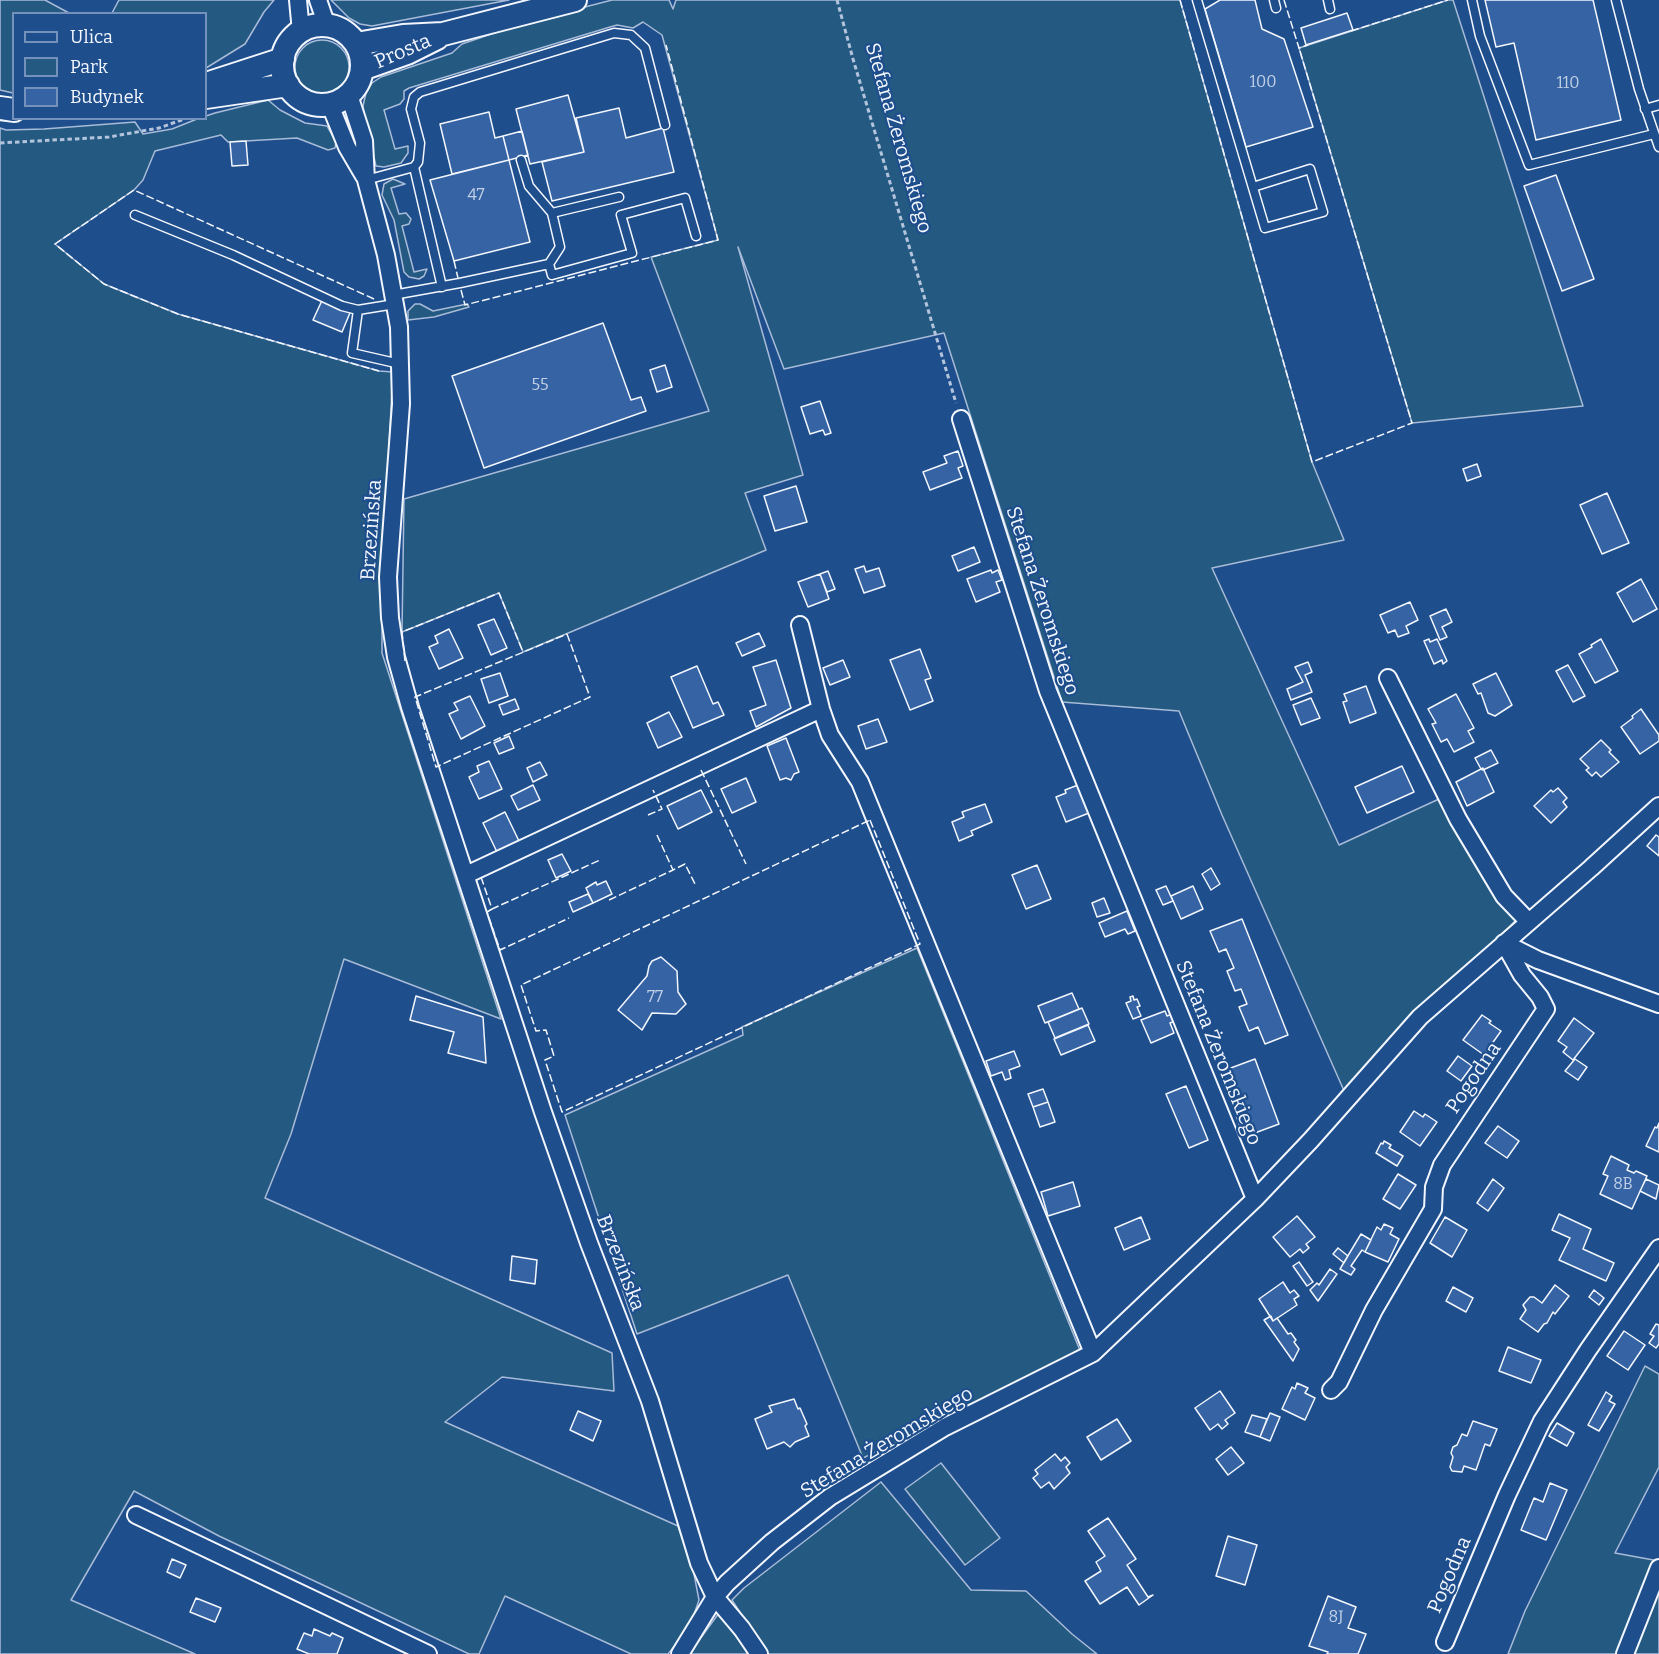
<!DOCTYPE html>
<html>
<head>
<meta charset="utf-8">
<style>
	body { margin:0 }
	#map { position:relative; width:1659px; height:1654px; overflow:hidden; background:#1f4e8c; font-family:Bitter,serif }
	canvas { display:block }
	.legend { position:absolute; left:12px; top:12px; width:195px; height:108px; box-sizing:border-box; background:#1f4e8c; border:2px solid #7391ba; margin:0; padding:8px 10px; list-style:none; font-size:18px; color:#f2f6ff }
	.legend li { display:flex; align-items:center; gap:12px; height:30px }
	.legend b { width:30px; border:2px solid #7391ba }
</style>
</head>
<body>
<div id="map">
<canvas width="1659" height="1654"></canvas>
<ul class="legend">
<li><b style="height:8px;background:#1f4e8c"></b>Ulica</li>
<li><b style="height:16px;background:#245a82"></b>Park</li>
<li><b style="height:16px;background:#3563a3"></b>Budynek</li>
</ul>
</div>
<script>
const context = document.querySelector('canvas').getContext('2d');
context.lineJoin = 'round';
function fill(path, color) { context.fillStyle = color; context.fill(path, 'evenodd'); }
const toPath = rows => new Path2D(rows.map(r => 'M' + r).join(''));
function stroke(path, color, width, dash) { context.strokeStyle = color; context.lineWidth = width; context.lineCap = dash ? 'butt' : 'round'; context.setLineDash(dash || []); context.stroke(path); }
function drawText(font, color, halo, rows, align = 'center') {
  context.font = font + ' Bitter,serif'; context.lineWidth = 4.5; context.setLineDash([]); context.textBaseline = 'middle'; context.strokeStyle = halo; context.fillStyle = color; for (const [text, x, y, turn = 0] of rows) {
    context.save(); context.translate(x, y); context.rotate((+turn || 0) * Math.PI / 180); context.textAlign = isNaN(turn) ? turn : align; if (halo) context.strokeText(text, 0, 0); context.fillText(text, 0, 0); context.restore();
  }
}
const green = toPath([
	[0,0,45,0,69,13,14,14,13,93,0,90,0,0],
	[119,0,274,0,264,12,245,44,206,68,206,14,112,13,119,0],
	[331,0,509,0,372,26,360,24,349,18,331,0],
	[612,0,669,0,673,9,676,0,1180,0,1312,462,1344,540,1212,568,1339,845,1439,799,1516,920,1345,1093,1222,815,1179,711,1062,702,944,333,784,369,738,247,803,475,745,493,766,550,523,652,499,593,402,632,404,499,709,411,651,257,718,240,662,35,643,22,633,28,617,25,610,27,409,88,404,91,404,99,400,104,384,110,395,149,408,146,408,153,401,163,384,167,376,166,364,114,363,106,366,93,372,83,381,77,452,53,462,44,523,23,612,0],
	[1448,0,1453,0,1583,406,1412,423,1299,48,1448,0],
	'295 67a27 27 0 1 1 54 0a27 27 0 1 1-54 0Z',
	[268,100,280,110,305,123,327,126,336,142,335,148,328,150,297,138,228,142,221,135,155,151,143,180,134,190,55,244,104,284,178,314,379,371,393,372,382,576,382,653,501,1019,344,959,291,1134,265,1198,612,1353,614,1391,502,1377,445,1422,678,1526,693,1569,699,1600,689,1629,668,1654,631,1654,505,1596,479,1654,469,1654,219,1536,134,1491,71,1600,195,1654,0,1654,0,128,6,130,44,129,135,122,143,134,172,129,197,119,206,118,206,116,215,113,268,100],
	[393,179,405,184,391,188,399,214,406,213,411,219,409,224,402,226,414,272,427,269,424,276,419,279,409,277,404,272,394,220,382,195,384,184,393,179],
	[415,304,420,304,433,311,467,304,469,307,434,317,408,320,408,311,415,304],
	[917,948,1081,1353,863,1458,788,1275,637,1334,565,1115,743,1035,742,1027,917,948],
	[1645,1366,1659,1374,1659,1467,1615,1553,1659,1561,1659,1654,1508,1654,1525,1611,1645,1366],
	[941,1463,1000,1538,965,1565,905,1489,941,1463],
	[881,1482,971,1590,1026,1591,1072,1634,1097,1654,767,1654,732,1600,744,1588,881,1482],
	[719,1613,749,1654,689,1654,719,1613]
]);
fill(green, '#245a82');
stroke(green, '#a8bbd7', 1.5);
const building = toPath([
	[1220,0,1255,0,1262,29,1284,39,1313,127,1246,147,1205,9,1220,0],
	[1485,0,1593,0,1621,120,1536,140,1514,43,1496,47,1485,0],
	[1347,13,1353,30,1306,45,1301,28,1347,13],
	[568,95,584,152,530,164,516,109,568,95],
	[619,108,626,138,663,128,674,172,552,201,542,162,584,152,576,118,619,108],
	[489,112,495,138,503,136,509,160,452,174,440,124,489,112],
	[522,131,528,155,509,160,503,136,522,131],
	[246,141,248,165,232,166,230,142,246,141],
	[509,160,530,242,454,261,430,180,509,160],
	[1556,175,1594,279,1562,291,1524,186,1556,175],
	[324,296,352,308,342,332,313,320,324,296],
	[603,323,631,400,641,397,646,411,484,468,452,376,603,323],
	[665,365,672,387,657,392,650,370,665,365],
	[820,401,831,433,825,435,823,430,810,434,801,407,820,401],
	[958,451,963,466,958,468,962,478,930,490,923,472,947,463,944,456,958,451],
	[1477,464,1481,476,1467,481,1463,469,1477,464],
	[796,486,807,522,775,531,764,496,796,486],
	[1607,493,1629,543,1602,554,1580,505,1607,493],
	[974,547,980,562,958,571,952,556,974,547],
	[864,566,866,572,879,568,885,586,864,593,855,569,864,566],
	[991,570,992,573,998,570,1002,580,996,582,1000,592,976,602,967,579,991,570],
	[828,571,835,589,827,592,820,574,828,571],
	[820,574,829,599,808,607,798,582,820,574],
	[1641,579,1657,609,1633,622,1617,593,1641,579],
	[1410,602,1418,620,1406,626,1409,633,1398,637,1395,630,1388,633,1380,615,1410,602],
	[1446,609,1452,622,1442,627,1447,637,1440,640,1430,616,1446,609],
	[494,619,507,648,491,655,478,625,494,619],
	[449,629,463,658,439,669,429,647,438,643,435,636,449,629],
	[759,633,765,646,742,656,736,643,759,633],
	[1429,639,1430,642,1437,639,1447,661,1443,664,1442,660,1434,664,1424,641,1429,639],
	[1601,639,1618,671,1595,683,1579,654,1592,647,1591,645,1601,639],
	[920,649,931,678,925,680,933,701,910,710,890,660,920,649],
	[776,660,791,708,756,727,750,711,766,705,753,667,776,660],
	[843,660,850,677,830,685,823,668,843,660],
	[1308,662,1312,672,1305,675,1312,692,1291,700,1287,689,1303,682,1295,667,1308,662],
	[1568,665,1585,696,1573,702,1556,671,1568,665],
	[697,666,713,704,718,702,724,715,693,728,671,677,697,666],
	[500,673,508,696,489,703,481,679,500,673],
	[1496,673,1512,705,1495,716,1488,713,1481,693,1478,694,1473,684,1496,673],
	[1366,686,1376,713,1350,723,1343,702,1347,701,1344,694,1366,686],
	[1456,694,1474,728,1468,731,1474,742,1454,752,1447,739,1441,742,1432,724,1436,723,1428,709,1456,694],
	[470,696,485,726,461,739,449,714,458,710,454,703,470,696],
	[1311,698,1320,718,1301,725,1293,705,1311,698],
	[515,699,519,709,503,715,499,705,515,699],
	[1641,709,1659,735,1659,741,1640,754,1621,727,1633,718,1632,716,1641,709],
	[669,712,682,737,658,748,647,723,669,712],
	[878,719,887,742,866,749,858,726,878,719],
	[509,736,514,748,499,754,494,743,509,736],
	[786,738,799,772,794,774,791,780,786,778,780,780,767,746,786,738],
	[1601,740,1611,750,1609,752,1619,762,1601,777,1596,772,1592,776,1586,770,1589,768,1580,759,1601,740],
	[1491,750,1498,763,1483,770,1481,769,1475,758,1491,750],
	[489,761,502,789,479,799,469,777,479,772,477,766,489,761],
	[540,762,547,775,533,782,527,768,540,762],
	[1402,766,1414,792,1367,813,1355,787,1402,766],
	[1483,768,1494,792,1467,806,1456,782,1483,768],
	[746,778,756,802,732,813,721,789,746,778],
	[533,785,540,800,518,810,511,796,533,785],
	[1078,785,1089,813,1066,822,1056,797,1066,793,1065,790,1078,785],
	[1558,788,1567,798,1563,802,1567,807,1551,823,1534,806,1551,790,1553,792,1558,788],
	[701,790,712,812,678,829,667,806,701,790],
	[985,804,992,822,971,831,973,835,959,841,952,822,964,817,962,812,985,804],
	[505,812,519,841,497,852,483,823,505,812],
	[1656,835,1659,837,1659,856,1647,846,1656,835],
	[562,854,571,871,556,878,548,860,562,854],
	[1037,865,1051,899,1026,909,1012,875,1037,865],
	[1211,868,1220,884,1211,890,1202,874,1211,868],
	[606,881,612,894,593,903,586,888,596,882,597,885,606,881],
	[1166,886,1173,901,1163,905,1156,890,1166,886],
	[1193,886,1203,909,1181,919,1171,896,1193,886],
	[588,894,593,903,573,912,569,902,588,894],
	[1104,898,1110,913,1097,917,1092,903,1104,898],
	[1127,911,1135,931,1128,934,1125,929,1105,937,1099,923,1127,911],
	[1242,919,1288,1035,1265,1044,1258,1027,1249,1031,1239,1007,1247,1004,1241,989,1235,991,1227,971,1234,968,1226,949,1219,952,1210,931,1242,919],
	[661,957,677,971,678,992,686,1004,676,1014,652,1013,642,1030,618,1010,647,976,649,966,652,961,661,957],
	[1072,993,1079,1009,1045,1023,1038,1006,1072,993],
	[416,996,483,1017,486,1063,448,1053,454,1032,410,1020,416,996],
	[1133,996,1134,1000,1137,999,1140,1006,1137,1007,1141,1016,1133,1019,1126,1003,1131,1001,1130,997,1133,996],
	[1082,1008,1089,1024,1055,1038,1048,1022,1082,1008],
	[1165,1011,1167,1016,1172,1014,1175,1021,1170,1023,1174,1033,1151,1043,1141,1020,1165,1011],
	[1482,1015,1491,1021,1489,1023,1501,1031,1484,1055,1463,1040,1482,1015],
	[1574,1018,1594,1033,1573,1060,1563,1052,1567,1047,1558,1041,1574,1018],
	[1088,1025,1095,1041,1061,1055,1054,1039,1088,1025],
	[1014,1051,1020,1066,1009,1070,1011,1078,1005,1080,1002,1072,991,1076,986,1061,1014,1051],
	[1458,1056,1472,1066,1461,1081,1447,1071,1458,1056],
	[1255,1059,1279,1124,1244,1137,1220,1072,1255,1059],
	[1575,1059,1587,1067,1578,1080,1565,1071,1575,1059],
	[1186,1086,1208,1140,1189,1148,1166,1094,1186,1086],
	[1043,1089,1048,1102,1033,1107,1028,1094,1043,1089],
	[1048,1102,1055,1122,1040,1127,1033,1107,1048,1102],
	[1414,1111,1423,1117,1425,1114,1437,1122,1420,1146,1400,1132,1414,1111],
	[1659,1123,1659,1152,1646,1146,1655,1127,1657,1128,1659,1123],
	[1498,1126,1519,1141,1507,1158,1485,1143,1498,1126],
	[1384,1141,1391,1145,1389,1148,1403,1156,1397,1166,1376,1153,1381,1143,1383,1144,1384,1141],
	[1611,1156,1629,1165,1627,1170,1634,1173,1636,1171,1647,1176,1632,1209,1600,1194,1608,1176,1603,1174,1611,1156],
	[1398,1174,1416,1185,1400,1209,1383,1199,1398,1174],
	[1493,1179,1504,1188,1488,1211,1477,1203,1493,1179],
	[1646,1179,1659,1185,1656,1199,1640,1191,1646,1179],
	[1073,1182,1080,1206,1048,1216,1041,1192,1073,1182],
	[1559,1214,1591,1229,1583,1249,1614,1263,1606,1281,1559,1260,1570,1238,1552,1230,1559,1214],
	[1297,1216,1315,1237,1306,1244,1309,1248,1303,1253,1300,1249,1290,1257,1273,1237,1297,1216],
	[1141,1217,1150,1239,1124,1250,1115,1228,1141,1217],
	[1445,1217,1467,1230,1452,1257,1430,1243,1445,1217],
	[1384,1224,1393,1228,1390,1234,1399,1239,1388,1262,1365,1252,1377,1227,1381,1230,1384,1224],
	[1361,1234,1371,1240,1365,1252,1362,1250,1351,1266,1355,1269,1351,1275,1340,1269,1361,1234],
	[1338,1248,1348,1256,1344,1263,1333,1254,1338,1248],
	[512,1256,537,1260,535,1284,510,1280,512,1256],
	[1299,1262,1313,1282,1307,1286,1293,1266,1299,1262],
	[1330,1269,1337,1274,1318,1301,1310,1290,1317,1283,1319,1285,1330,1269],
	[1283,1282,1290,1293,1294,1290,1299,1296,1294,1299,1297,1305,1273,1321,1259,1299,1283,1282],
	[1555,1285,1569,1296,1555,1314,1553,1312,1547,1323,1544,1324,1538,1332,1520,1319,1526,1310,1523,1305,1530,1297,1534,1297,1542,1303,1555,1285],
	[1453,1287,1473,1298,1466,1312,1446,1301,1453,1287],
	[1594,1290,1604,1298,1599,1305,1589,1297,1594,1290],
	[1271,1316,1273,1321,1277,1318,1288,1334,1291,1333,1296,1340,1294,1342,1299,1349,1293,1361,1264,1320,1271,1316],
	[1656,1324,1659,1325,1659,1344,1656,1348,1649,1343,1654,1336,1650,1334,1656,1324],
	[1624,1331,1645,1345,1628,1370,1607,1356,1624,1331],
	[1508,1347,1541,1360,1531,1383,1499,1371,1508,1347],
	[1297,1383,1308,1388,1305,1393,1315,1398,1305,1420,1282,1409,1292,1387,1295,1389,1297,1383],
	[1220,1391,1235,1413,1225,1420,1228,1424,1222,1429,1218,1424,1210,1430,1195,1408,1220,1391],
	[1606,1392,1612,1396,1609,1401,1615,1404,1599,1431,1588,1425,1606,1392],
	[794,1399,798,1409,800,1408,807,1424,805,1426,809,1436,795,1442,790,1447,784,1442,767,1449,755,1419,772,1412,769,1406,794,1399],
	[578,1411,601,1421,593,1441,570,1430,578,1411],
	[1270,1413,1280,1417,1270,1441,1260,1437,1270,1413],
	[1252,1415,1267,1419,1260,1437,1245,1432,1252,1415],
	[1117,1419,1131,1441,1101,1460,1087,1437,1117,1419],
	[1473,1421,1497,1429,1490,1446,1485,1444,1476,1470,1464,1466,1462,1472,1452,1471,1450,1467,1453,1457,1451,1453,1453,1447,1457,1445,1462,1434,1467,1436,1473,1421],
	[1557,1423,1574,1433,1567,1446,1549,1436,1557,1423],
	[1231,1447,1244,1463,1228,1475,1216,1459,1231,1447],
	[1055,1454,1061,1461,1065,1457,1070,1463,1066,1467,1070,1473,1054,1489,1049,1482,1041,1488,1033,1478,1038,1474,1035,1470,1055,1454],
	[1550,1483,1567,1490,1546,1540,1521,1530,1534,1498,1543,1502,1550,1483],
	[1108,1518,1136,1559,1127,1565,1148,1597,1153,1595,1139,1605,1127,1587,1100,1604,1085,1581,1101,1571,1096,1562,1105,1556,1088,1531,1108,1518],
	[1228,1536,1257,1545,1245,1585,1216,1576,1228,1536],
	[172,1559,186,1565,180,1578,167,1572,172,1559],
	[1328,1596,1356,1607,1348,1628,1366,1634,1358,1654,1327,1654,1328,1652,1309,1646,1328,1596],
	[196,1598,221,1608,215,1622,190,1612,196,1598],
	[314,1629,330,1636,332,1633,343,1638,337,1654,309,1654,297,1649,304,1633,312,1636,314,1629]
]);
fill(building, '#3563a3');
stroke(building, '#f2f6ff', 1.5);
const service = toPath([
	[1197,0,1265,228,1323,212,1310,169,1253,187],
	[1274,0,1276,8],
	[1328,0,1330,9],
	[1472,0,1480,36,1529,165,1654,134],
	[1616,0,1639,89,1659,147],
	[1645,109,1659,105],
	[521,160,529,186,552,213],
	[414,167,442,287],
	[366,180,414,167,418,162,420,143,411,109,414,97,420,92,614,33,631,35,645,48,665,125],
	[135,215,233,255,342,306,358,310],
	[549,264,560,247,552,213,619,197],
	[393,295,460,283,549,264,552,275,632,253,621,215,685,198,696,236],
	[395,304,358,310,352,353,400,364]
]);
const minor = toPath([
	[298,0,301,32],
	[318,0,327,26],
	[349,95,364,141,366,180,386,255,399,327,401,404,388,577,390,618,396,657,410,707,543,1112,589,1243,650,1401,699,1563,715,1597,742,1629,759,1654],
	[330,105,347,147,364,176],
	[961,419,1048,691,1255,1199],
	[800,625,821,709,830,735,860,782,1093,1353],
	[1388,678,1458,819,1504,896,1528,921],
	[466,875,821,709],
	[1504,943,1538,960,1659,1004],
	[1331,1390,1339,1382,1374,1310,1433,1209,1434,1187,1442,1165,1546,1009,1540,997,1522,975,1504,943],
	[136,1515,428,1654],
	[1445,1642,1507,1495,1542,1421,1588,1350,1659,1248],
	[680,1654,715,1597,727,1583,772,1542,830,1497,945,1427,1093,1353,1255,1199,1311,1140,1420,1017,1591,868,1659,806],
	[1625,1654,1659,1568]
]);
const secondary = toPath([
	'282 65a40 40 0 1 1 80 0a40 40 0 1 1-80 0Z',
	[356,44,403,36,443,34,575,0],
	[362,69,407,53,437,38],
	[206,84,283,59],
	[206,97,288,85],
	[0,108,14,110]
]);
stroke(service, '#f2f6ff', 11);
stroke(minor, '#f2f6ff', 20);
stroke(secondary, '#f2f6ff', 26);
stroke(toPath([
	[837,0,853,59,956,403],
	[0,143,109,137,159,128,187,118]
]), '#b3c4dc', 3, [4.5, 3]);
stroke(service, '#1f4e8c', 8);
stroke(minor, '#1f4e8c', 16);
stroke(secondary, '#1f4e8c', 22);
stroke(toPath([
	[1180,0,1312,462,1412,423,1299,48],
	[1284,0,1299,48,1308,45],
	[1351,31,1448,0],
	[454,261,458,278],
	[461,290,465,305,718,240,666,45],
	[374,299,134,190,55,244,104,284,178,314,379,371],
	[567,634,590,697,436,767,415,697,567,634],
	[405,661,402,632,499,593,523,652],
	[701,770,746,864],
	[648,815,662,809,653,790],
	[870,820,920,944,562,1112,545,1060,554,1056,546,1030,536,1031,521,985,870,820],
	[657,835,673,870,685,864,696,886],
	[481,877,492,909,600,860],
	[609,900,673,870],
	[492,909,487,912,500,950,569,918]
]), '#f2f6ff', 1.5, [8, 3]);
drawText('16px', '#c3d1e8', null, [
	["100",1263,83],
	["110",1568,84],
	["47",476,196],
	["55",540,386],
	["77",655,998],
	["8B",1623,1185],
	["8J",1336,1618]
]);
drawText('20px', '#f2f6ff', '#1f4e8c', [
	["Prosta",403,52,-23],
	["Stefana Żeromskiego",898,138,74],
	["Brzezińska",372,530,-86],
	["Stefana Żeromskiego",1042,601,72],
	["Stefana Żeromskiego",1218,1053,68],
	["Pogodna",1474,1078,-56],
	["Brzezińska",620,1263,69],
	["Stefana Żeromskiego",887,1443,-31],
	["Pogodna",1450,1575,-67]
]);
</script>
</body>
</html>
